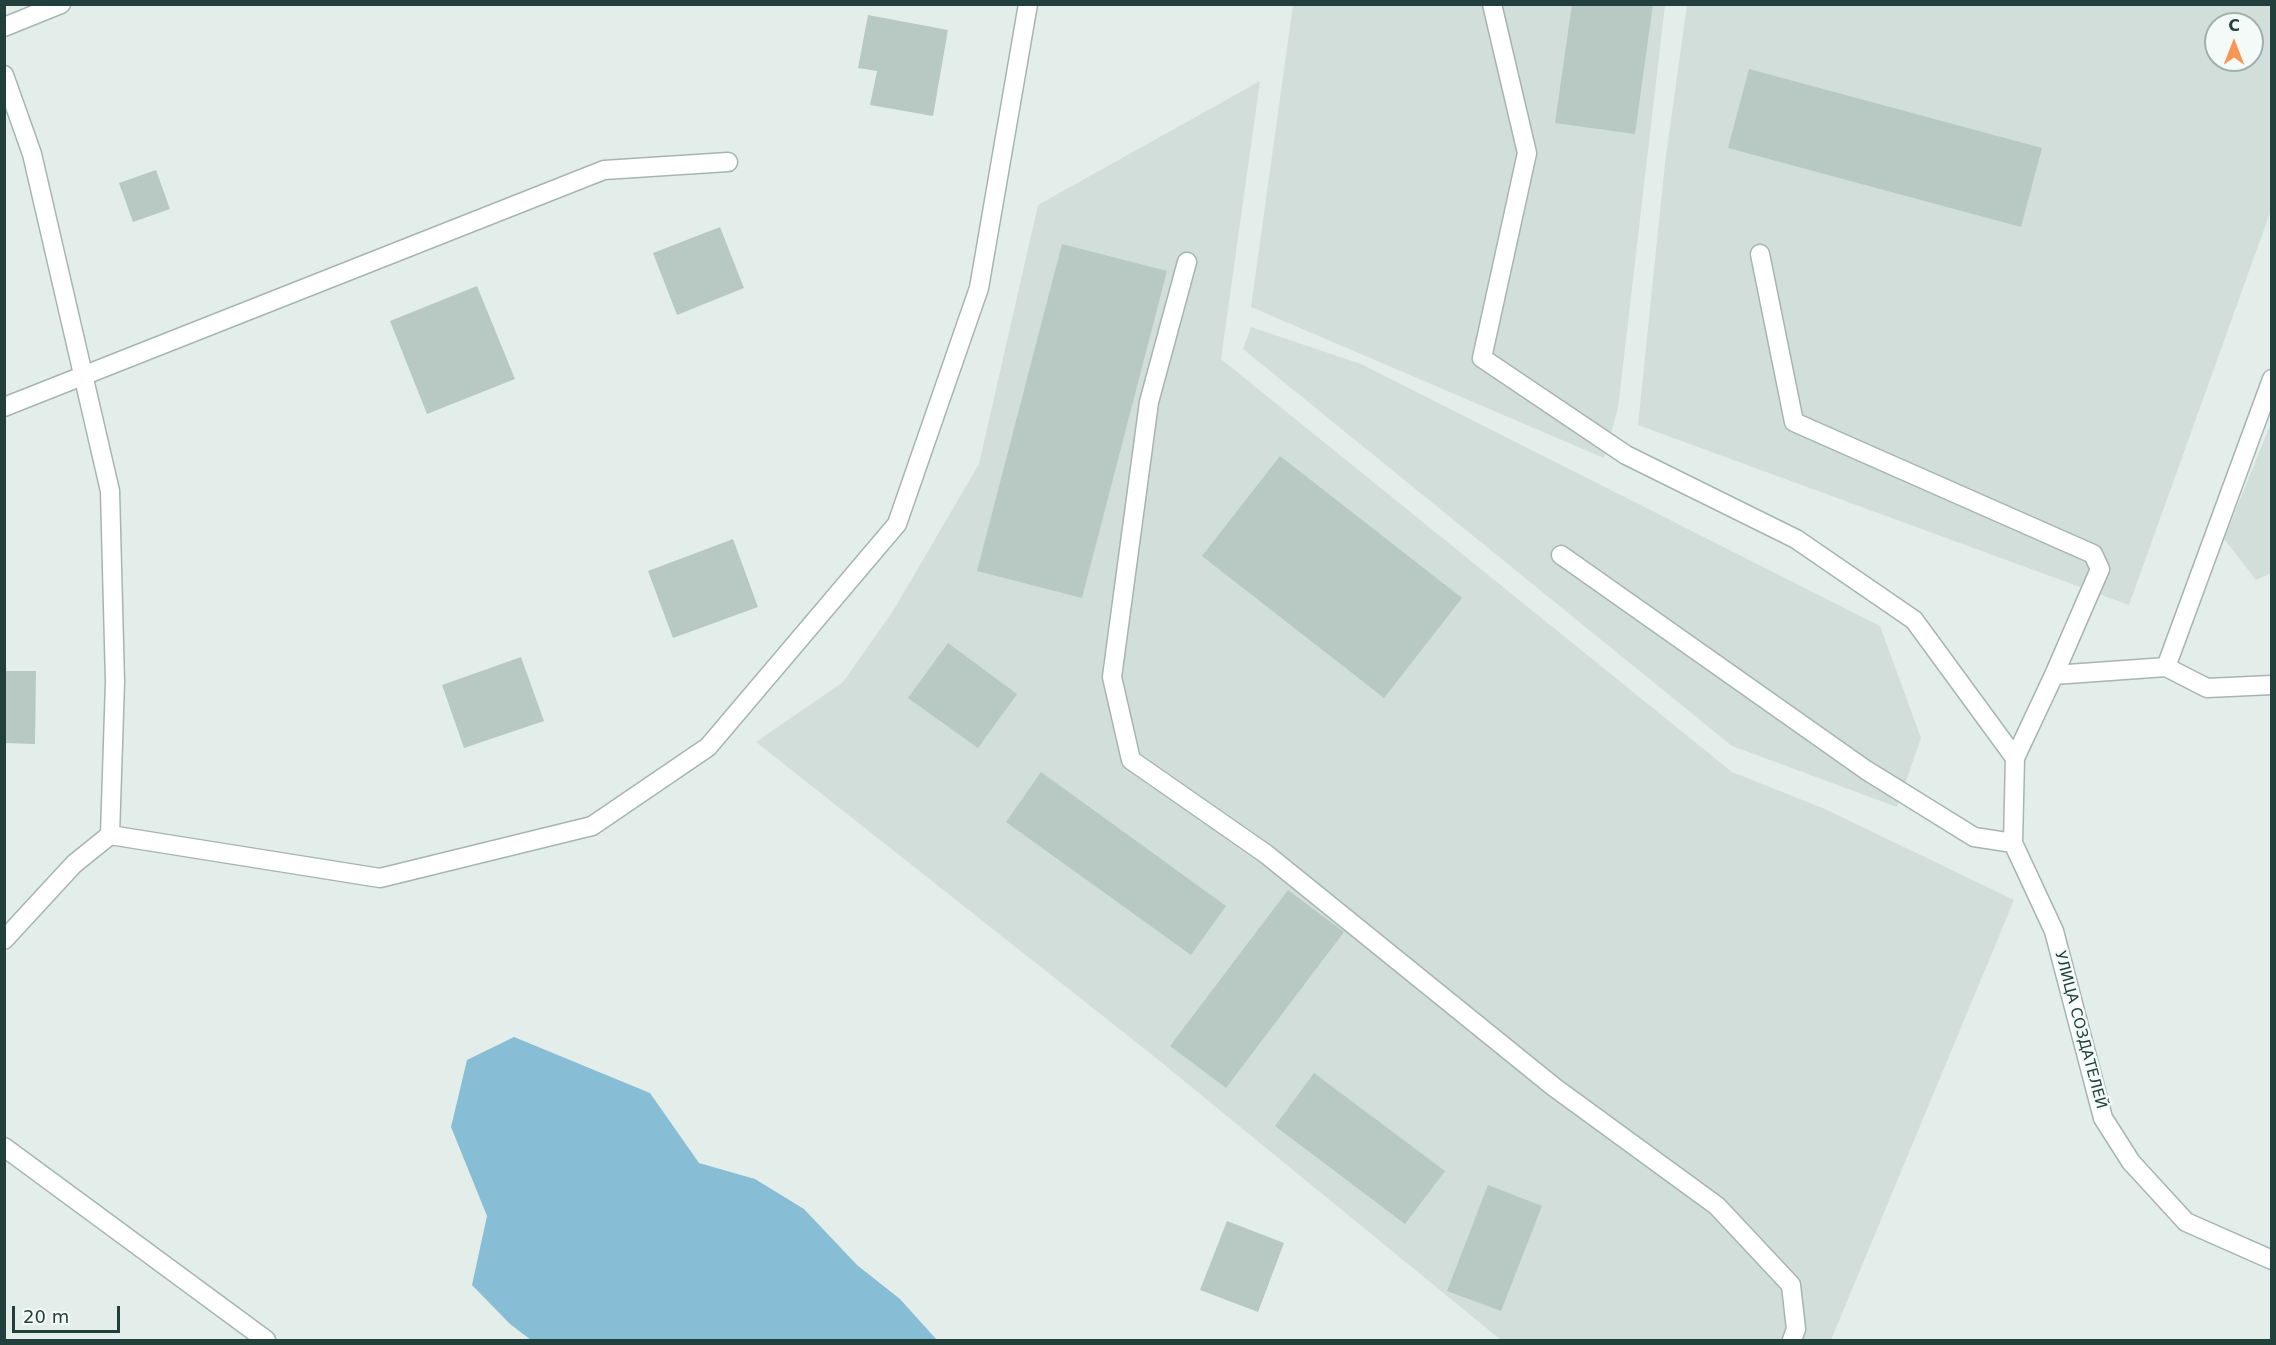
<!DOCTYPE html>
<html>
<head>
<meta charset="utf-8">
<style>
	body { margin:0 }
	#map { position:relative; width:2276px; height:1345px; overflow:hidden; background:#e3eeea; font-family:"DejaVu Sans",sans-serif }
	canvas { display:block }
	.frame { position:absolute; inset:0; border:6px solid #21403c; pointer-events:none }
	.north { position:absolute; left:2204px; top:12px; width:60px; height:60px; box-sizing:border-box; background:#f4faf8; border:2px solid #a0b0ad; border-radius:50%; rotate:0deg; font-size:16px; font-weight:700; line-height:24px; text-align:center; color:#21403c }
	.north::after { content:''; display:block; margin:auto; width:21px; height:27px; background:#f99656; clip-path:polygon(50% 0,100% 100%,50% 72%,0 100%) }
	.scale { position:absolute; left:12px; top:1306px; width:108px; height:27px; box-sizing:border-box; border:3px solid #21403c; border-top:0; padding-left:8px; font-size:18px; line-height:21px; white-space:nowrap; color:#21403c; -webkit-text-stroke:4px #f4faf8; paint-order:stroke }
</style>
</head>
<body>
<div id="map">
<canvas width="2276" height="1345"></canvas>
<div class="frame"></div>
<div class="north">С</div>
<div class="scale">20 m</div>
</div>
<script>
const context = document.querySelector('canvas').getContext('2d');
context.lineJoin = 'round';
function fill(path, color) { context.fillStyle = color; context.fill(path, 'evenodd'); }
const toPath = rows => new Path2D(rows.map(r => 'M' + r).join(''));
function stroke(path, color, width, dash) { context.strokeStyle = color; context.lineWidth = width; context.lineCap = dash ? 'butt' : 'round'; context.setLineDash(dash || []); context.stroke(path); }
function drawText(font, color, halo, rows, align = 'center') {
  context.font = font + ' "DejaVu Sans",sans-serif'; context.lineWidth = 5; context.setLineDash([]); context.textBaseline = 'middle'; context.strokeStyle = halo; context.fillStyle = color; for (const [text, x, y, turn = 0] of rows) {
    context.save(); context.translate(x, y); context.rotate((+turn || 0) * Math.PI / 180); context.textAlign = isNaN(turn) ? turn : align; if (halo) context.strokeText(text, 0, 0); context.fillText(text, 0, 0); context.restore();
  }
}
fill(toPath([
	[1293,5,1665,5,1618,408,1604,458,1251,307],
	[1687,5,2271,5,2271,210,2129,605,1638,425,1665,163],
	[2216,24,2252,24,2252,60,2216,60],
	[1260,81,1221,359,1732,772,1825,809,2014,900,1831,1340,1501,1340,1151,1054,756,742,843,682,893,611,979,464,1038,205],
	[1251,327,1361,364,1880,626,1921,738,1897,807,1732,746,1243,349],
	[2271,423,2271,573,2256,580,2224,539]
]), '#d1deda');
fill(toPath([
	[514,1037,650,1093,699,1163,755,1179,804,1209,857,1265,900,1299,937,1340,531,1340,510,1324,472,1285,487,1216,451,1127,467,1060]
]), '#88bed5');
fill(toPath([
	[1572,4,1653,4,1635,134,1555,123],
	[868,15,948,30,933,116,870,105,877,71,858,68],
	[1749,69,2042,148,2021,227,1728,148],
	[156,170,170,209,133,222,119,183],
	[720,227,744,288,677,315,653,253],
	[1062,244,1167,271,1082,598,977,571],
	[477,286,515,379,427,414,390,321],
	[1280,456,1462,598,1384,698,1202,556],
	[733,539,758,607,673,638,648,571],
	[948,643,1017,694,978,748,908,698],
	[521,657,544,721,464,748,442,685],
	[4,671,36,671,35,744,4,743],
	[1041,772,1226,906,1191,955,1006,822],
	[1288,890,1344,932,1226,1088,1170,1046],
	[1314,1073,1445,1171,1405,1224,1275,1126],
	[1488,1185,1542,1206,1501,1311,1447,1291],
	[1227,1221,1284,1243,1258,1312,1200,1290]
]), '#b8c9c4');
const minor = toPath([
	[1492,4,1527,153,1482,358,1626,455,1796,539,1914,620,2015,758],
	[4,27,61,4],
	[4,75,32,154,110,491,115,682,110,835,74,864,4,940],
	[1760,254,1794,422,2093,554,2100,569,2054,675],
	[1187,262,1149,402,1112,677,1131,760,1266,854,1554,1087,1717,1206,1791,1285,1796,1329,1792,1340],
	[2272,379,2166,667,2054,675,2015,758,2013,843,2054,931,2103,1118,2131,1162,2186,1222,2272,1260],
	[4,407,604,170,728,162],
	[1561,555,1866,770,1974,837,2013,843],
	[2166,667,2207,688,2272,685],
	[110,835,380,878,592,826,708,747,897,524,979,288,1028,4],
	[4,1147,266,1340]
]);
stroke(minor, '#a5b6b2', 21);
stroke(minor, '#fff', 18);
drawText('15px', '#21403c', '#f4faf8', [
	["УЛИЦА СОЗДАТЕЛЕЙ",2080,1030,75]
]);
</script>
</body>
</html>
